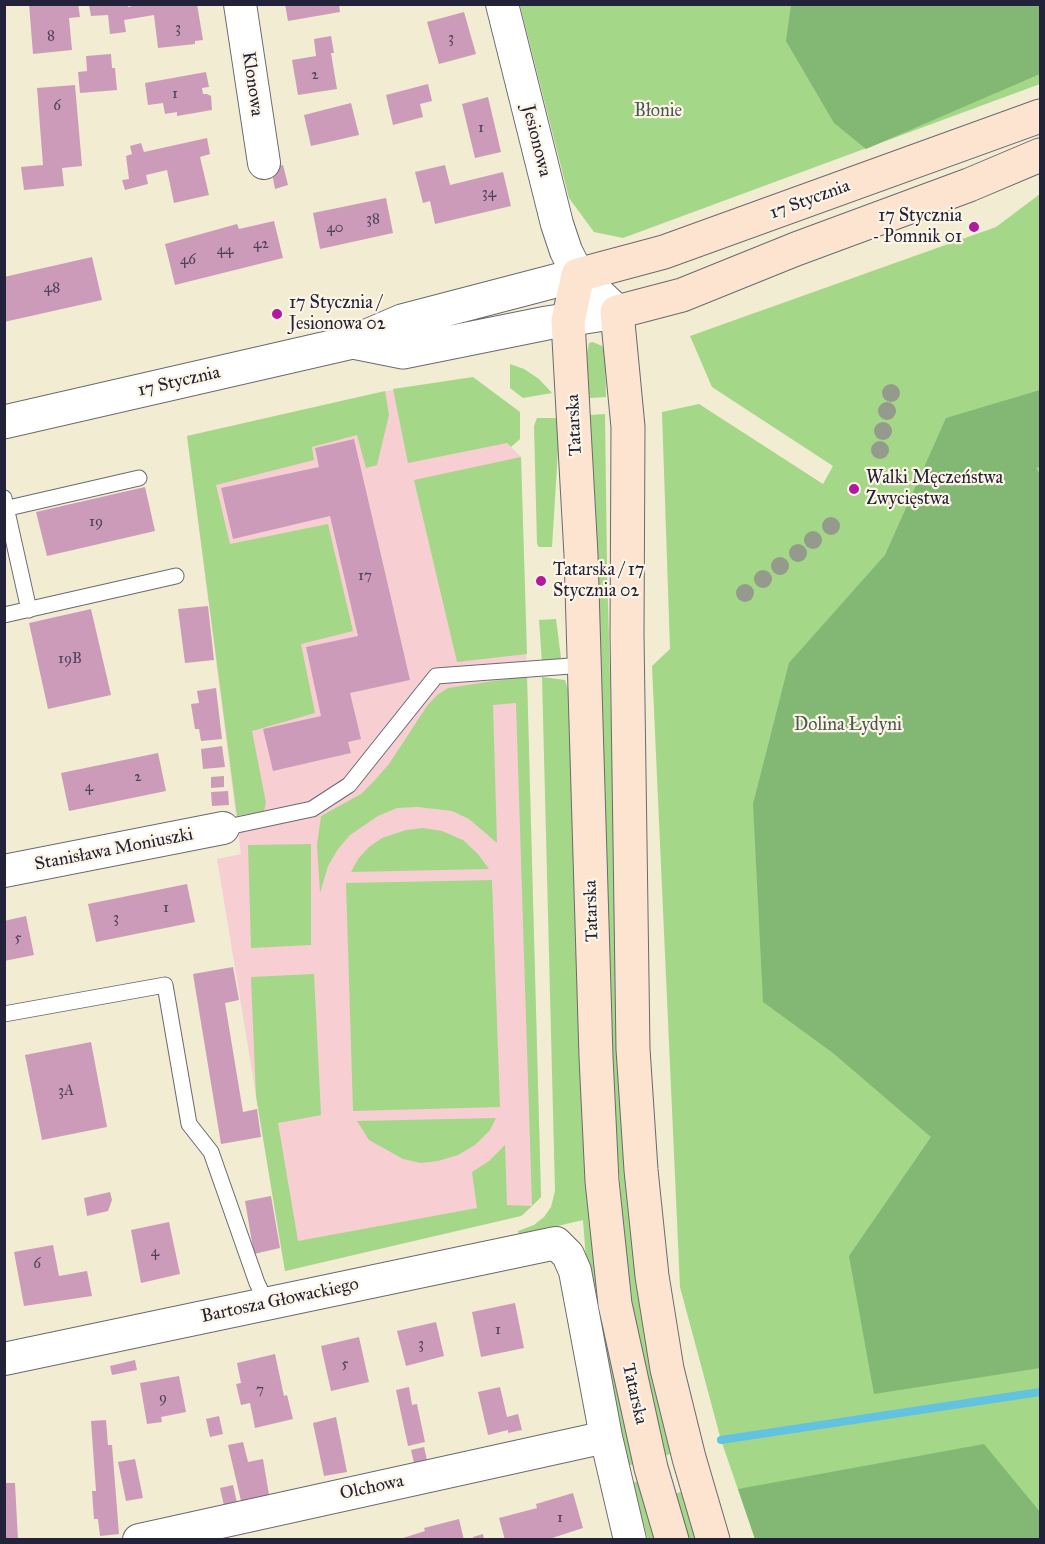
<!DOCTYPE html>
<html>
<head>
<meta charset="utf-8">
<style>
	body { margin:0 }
	#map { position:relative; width:1045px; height:1544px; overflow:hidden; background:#f2ecd3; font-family:"IM FELL Great Primer",serif }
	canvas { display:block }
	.frame { position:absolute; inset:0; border:6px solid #22223b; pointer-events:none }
</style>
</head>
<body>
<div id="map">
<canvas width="1045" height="1544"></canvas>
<div class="frame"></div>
</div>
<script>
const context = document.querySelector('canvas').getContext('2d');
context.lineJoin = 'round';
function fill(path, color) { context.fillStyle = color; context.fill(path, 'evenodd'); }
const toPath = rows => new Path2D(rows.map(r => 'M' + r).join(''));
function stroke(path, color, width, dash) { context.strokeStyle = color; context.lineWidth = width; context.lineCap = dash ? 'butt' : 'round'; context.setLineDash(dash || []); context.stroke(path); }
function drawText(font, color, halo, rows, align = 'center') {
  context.font = font + ' "IM FELL Great Primer",serif'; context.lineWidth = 4.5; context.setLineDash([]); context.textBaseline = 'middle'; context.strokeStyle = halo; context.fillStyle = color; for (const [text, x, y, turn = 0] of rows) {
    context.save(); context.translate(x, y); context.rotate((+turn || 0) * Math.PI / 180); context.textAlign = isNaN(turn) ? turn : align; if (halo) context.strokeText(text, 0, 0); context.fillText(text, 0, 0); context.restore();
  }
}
fill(toPath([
	[445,382,521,457,541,1197,523,1215,285,1271,217,859,241,854,187,436,387,391]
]), '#f7cfd3');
fill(toPath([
	[520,5,1040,5,1040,84,623,238,594,232,569,198],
	[1040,194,1040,1539,755,1539,721,1440,680,1287,652,666,670,649,662,412,699,404,823,484,833,466,712,387,690,336,996,227],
	[593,342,602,346,605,353,606,397,589,398,587,353,589,343],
	[510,364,524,369,539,379,552,393,523,398,510,388],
	[473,377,520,412,520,439,511,447,507,443,408,463,393,389],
	[385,391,389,415,377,465,366,468,357,435,312,447,314,460,216,485,230,544,328,524,353,631,301,644,315,713,252,731,266,803,264,811,237,816,187,436],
	[605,414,607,565,621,1102,627,1203,638,1292,673,1453,664,1456,638,1337,627,1272,612,1084,590,415],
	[537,418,560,418,552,547,539,547,537,544,534,426],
	[521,457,527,654,457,662,414,480],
	[556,619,561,658,557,661,542,662,539,620],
	[527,676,541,1197,532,1206,521,1216,285,1271,256,1096,251,977,314,974,321,1115,278,1123,298,1241,477,1208,472,1172,489,1161,505,1145,507,1205,532,1206,516,703,493,705,497,843,469,819,452,811,418,807,397,808,378,816,350,835,338,849,328,866,320,893,317,845,321,816,361,794,374,781,389,764,427,706,437,695,448,688],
	[542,677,565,680,570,696,635,1464,626,1466,586,1259,583,1220,519,1235,518,1231,534,1225,544,1217,551,1207,555,1191],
	[423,828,442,831,463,840,478,854,489,869,351,872,358,859,369,847,382,838,406,830],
	[311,844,311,945,251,948,248,845],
	[492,880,500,1107,353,1111,346,883],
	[496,1118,490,1130,475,1145,458,1155,438,1161,421,1163,403,1159,369,1140,357,1121],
	[639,1481,658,1539,648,1539,631,1483],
	[683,1491,698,1539,689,1539,675,1494]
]), '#a4d787');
fill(toPath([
	[791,5,1040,5,1040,74,866,149,834,123,786,41],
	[1040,390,1040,467,1036,468,1040,474,1040,1368,874,1394,849,1256,931,1137,833,1053,763,1002,753,804,789,663,885,555,946,418],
	[984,1444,1040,1512,1040,1539,755,1539,738,1489]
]), '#83b874');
stroke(toPath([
	[721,1440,1040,1392]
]), '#62c3e0', 8);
fill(toPath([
	[29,4,78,4,80,17,69,18,72,50,33,54],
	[141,4,197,4,203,40,195,41,195,44,158,48,154,15,124,20,126,32,110,34,108,15,91,16,89,5,128,5,128,7],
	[285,4,339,4,340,12,288,21],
	[464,12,476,54,439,64,427,22],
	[331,36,334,53,331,53,337,89,298,95,292,60,316,56,314,39],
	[111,54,112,68,115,68,117,90,80,93,78,72,87,71,86,56],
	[206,72,209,87,202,88,203,94,207,94,211,96,212,110,177,116,177,112,165,114,163,103,148,105,145,83],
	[428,84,432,101,420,104,423,117,393,125,386,95],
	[75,85,82,166,62,168,64,186,24,190,21,167,43,165,37,88],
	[488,97,501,152,475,158,462,104],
	[351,103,359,135,311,146,304,115],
	[207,138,210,154,200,157,209,195,174,203,167,170,146,175,148,184,125,190,122,180,129,179,126,156,132,154,130,146,141,143,144,152],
	[283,165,288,185,275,189,271,168],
	[445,165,450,185,503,172,511,206,435,224,430,201,423,203,415,172],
	[386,198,393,233,320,249,313,213],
	[274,221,283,258,175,285,165,244,237,224,239,229],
	[92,257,102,300,4,322,4,277],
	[354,439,410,680,350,693,361,739,348,742,351,753,273,771,263,729,321,716,306,647,358,636,330,516,233,539,221,488,319,467,315,448],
	[145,487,155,531,47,556,36,512],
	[208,606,214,660,185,663,178,609],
	[91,609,111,695,48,709,29,623],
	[216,688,222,739,201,741,199,729,195,729,191,704,199,703,197,691],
	[222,746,225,767,203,769,201,749],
	[158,753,166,791,69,811,61,773],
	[224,776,224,787,211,788,211,777],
	[228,791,229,805,212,806,211,792],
	[187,884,195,922,96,942,88,904],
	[26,916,34,955,4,961,4,921],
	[233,967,239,1000,225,1003,243,1112,257,1109,261,1137,221,1144,193,974],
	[91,1042,107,1127,42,1140,25,1055],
	[110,1192,112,1200,108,1211,87,1216,84,1198],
	[271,1196,280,1248,254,1254,245,1201],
	[169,1222,180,1274,141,1283,131,1230],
	[53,1245,59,1276,87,1271,92,1296,24,1306,14,1252],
	[515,1303,524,1348,481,1357,472,1312],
	[436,1322,444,1356,406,1366,397,1331],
	[359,1337,369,1382,331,1391,321,1346],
	[275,1354,284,1396,287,1395,293,1419,255,1428,250,1403,241,1405,236,1384,241,1383,237,1363],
	[135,1360,137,1370,112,1375,110,1366],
	[179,1376,186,1412,161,1417,162,1422,147,1424,140,1383],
	[409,1387,412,1405,417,1404,425,1442,408,1446,396,1390],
	[500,1387,507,1417,518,1414,522,1430,508,1433,508,1430,488,1435,478,1392],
	[219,1416,223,1434,210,1437,206,1419],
	[336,1417,347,1472,324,1476,313,1423],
	[106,1420,108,1445,112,1445,119,1534,100,1536,98,1519,94,1519,92,1491,96,1491,91,1421],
	[243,1442,248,1462,263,1459,269,1495,241,1501,228,1445],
	[424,1447,427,1460,414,1463,411,1450],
	[135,1459,143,1498,126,1501,118,1462],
	[4,1483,15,1483,18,1540,4,1540],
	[233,1485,238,1507,225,1510,220,1488],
	[573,1493,583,1528,546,1540,505,1540,499,1518,537,1508,536,1504],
	[459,1519,464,1540,397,1540,425,1531,424,1528],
	[483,1534,484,1540,473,1540,473,1537]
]), '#cd9bba');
const service = toPath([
	[4,498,29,610],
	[4,509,139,478],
	[4,615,176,576],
	[223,828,312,809,349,785,436,676,584,665],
	[4,1014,165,985,189,1124,211,1152,257,1283,267,1303]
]);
const minor = toPath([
	[240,4,264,163],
	[502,4,557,224,566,251,578,275],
	[4,871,223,828],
	[4,1359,556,1243,568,1255,575,1271,606,1437,630,1540],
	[139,1540,606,1437]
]);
const tertiary = toPath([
	[353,342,403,352,547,323,617,312],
	[4,422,353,342,402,321,578,275,617,312]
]);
const secondary = toPath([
	[672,1540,651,1468,615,1304,602,1181,596,1057,581,555,568,321,578,275,664,252,1040,116],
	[713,1540,689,1458,667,1369,652,1276,641,1170,633,1049,627,634,628,427,617,312,682,295,796,249,969,185,1040,155]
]);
stroke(service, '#6b6970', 17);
stroke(minor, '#6b6970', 34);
stroke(tertiary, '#6b6970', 35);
stroke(secondary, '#6b6970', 35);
stroke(service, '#fff', 15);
stroke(minor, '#fff', 32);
stroke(tertiary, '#fff', 33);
stroke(secondary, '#fde4d1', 33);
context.fillStyle = '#959b8c';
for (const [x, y] of [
	[891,393],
	[887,411],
	[883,431],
	[880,450],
	[831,526],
	[813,540],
	[798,553],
	[780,566],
	[763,579],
	[745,593]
]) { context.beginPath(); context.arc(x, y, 9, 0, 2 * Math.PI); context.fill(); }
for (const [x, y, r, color] of [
	[974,227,6,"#b5179e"],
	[277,314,6,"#b5179e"],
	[854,489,6,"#b5179e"],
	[541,581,6,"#b5179e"]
]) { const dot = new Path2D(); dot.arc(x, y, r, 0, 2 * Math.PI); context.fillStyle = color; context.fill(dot); stroke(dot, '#fcf5e5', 2); }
drawText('15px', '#4d405b', null, [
	["3",178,28],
	["8",51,36],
	["3",451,38],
	["2",315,75],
	["1",175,94],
	["6",57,106],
	["1",481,128],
	["34",489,193],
	["38",373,219],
	["40",335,228],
	["42",261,244],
	["44",225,250],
	["46",188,260],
	["48",52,288],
	["19",96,522],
	["17",365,576],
	["19B",70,659],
	["2",138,777],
	["4",89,787],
	["1",166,908],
	["3",116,918],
	["5",18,938],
	["3A",66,1091],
	["4",155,1252],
	["6",37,1264],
	["1",498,1330],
	["3",421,1344],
	["5",345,1364],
	["7",260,1390],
	["9",163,1398],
	["1",560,1518]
]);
drawText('18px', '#22223b', '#fcf5e5', [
	["Klonowa",252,84,82],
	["Jesionowa",536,141,76],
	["17 Stycznia",810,200,-20],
	["17 Stycznia",179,382,-13],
	["Tatarska",575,425,-93],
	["Stanisława Moniuszki",114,850,-11],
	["Tatarska",592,911,-92],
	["Bartosza Głowackiego",280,1301,-12],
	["Tatarska",634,1394,77],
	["Olchowa",372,1488,-12]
]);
drawText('18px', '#495852', '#fcf5e5', [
	["Błonie",658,112],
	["Dolina Łydyni",848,726]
]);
drawText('18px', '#22223b', '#fcf5e5', [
	["17 Stycznia",962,217,"right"],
	["- Pomnik 01",962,238,"right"],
	["17 Stycznia /",289,304],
	["Jesionowa 02",289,325],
	["Walki Męczeństwa",866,479],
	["Zwycięstwa",866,500],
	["Tatarska / 17",553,571],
	["Stycznia 02",553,592]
], 'left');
</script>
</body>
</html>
